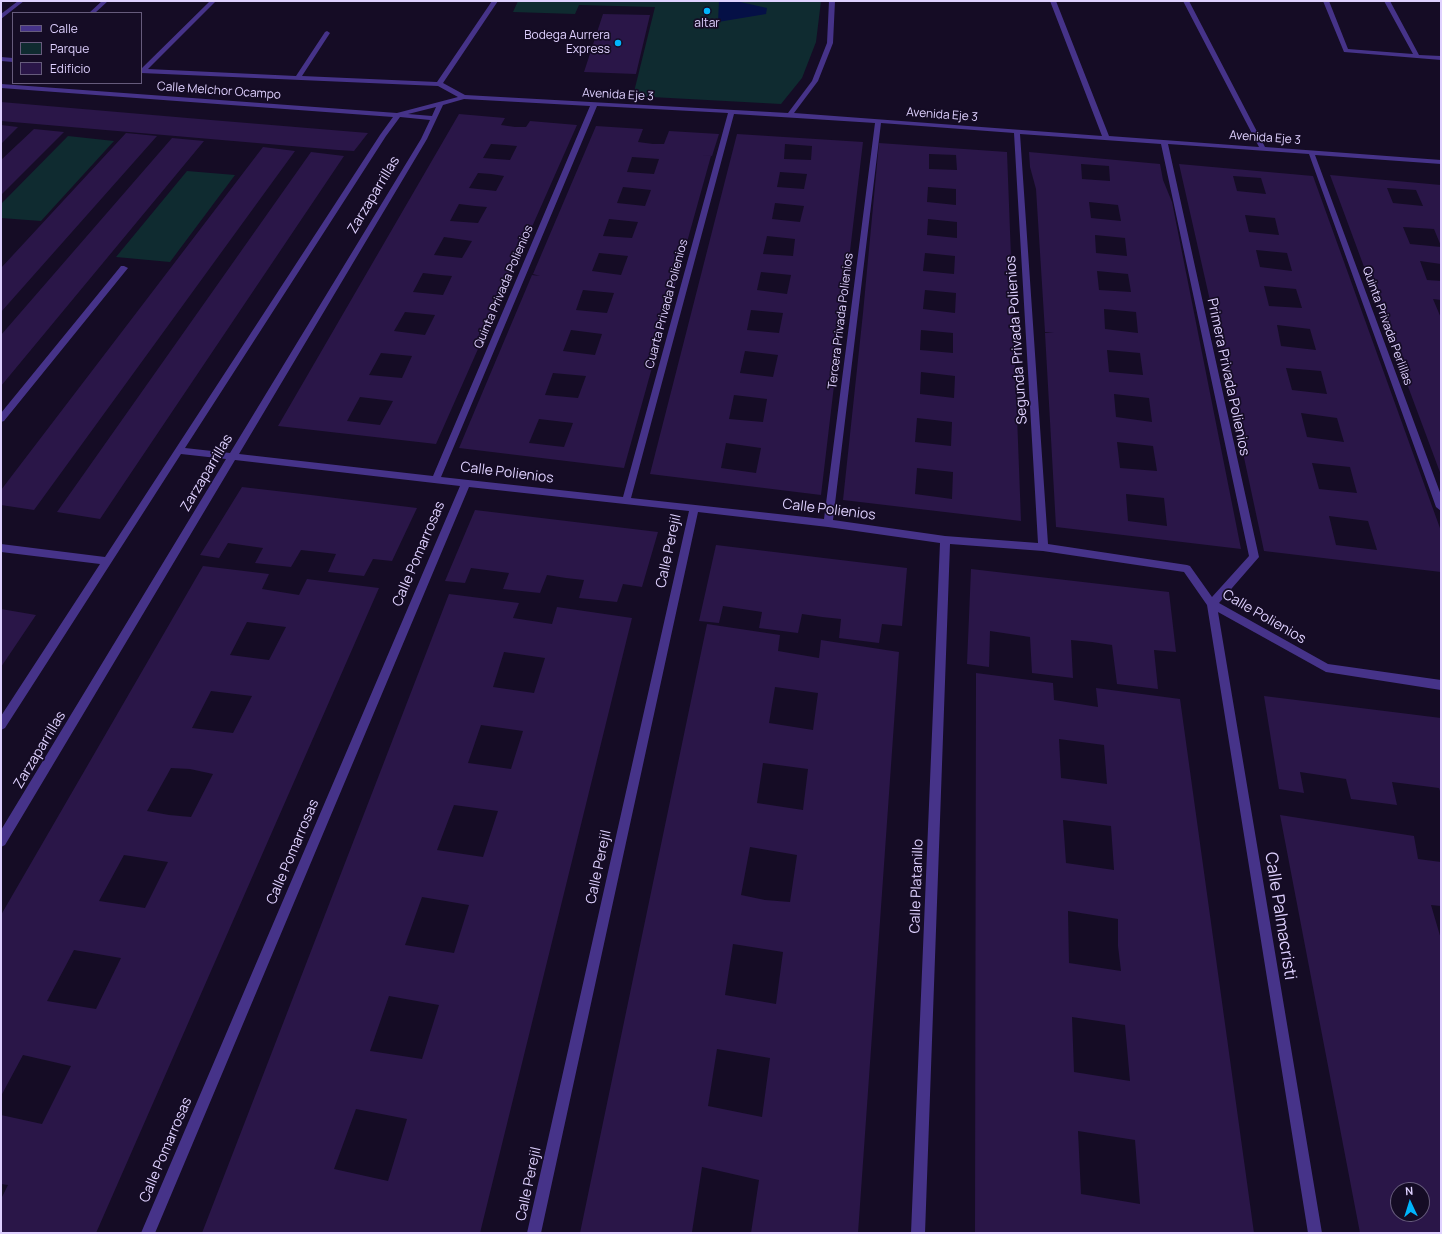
<!DOCTYPE html>
<html>
<head>
<meta charset="utf-8">
<style>
	body { margin:0 }
	#map { position:relative; width:1442px; height:1234px; overflow:hidden; background:#150c25; font-family:Manrope,sans-serif }
	canvas { display:block }
	.frame { position:absolute; inset:0; border:2px solid #dfd1ff; pointer-events:none }
	.legend { position:absolute; left:12px; top:12px; width:130px; height:72px; box-sizing:border-box; background:#150c25; border:1px solid #665b7c; margin:0; padding:5px 7px; list-style:none; font-size:12px; color:#dfd1ff }
	.legend li { display:flex; align-items:center; gap:8px; height:20px }
	.legend b { width:20px; border:1px solid #665b7c }
	.north { position:absolute; left:1390px; top:1182px; width:40px; height:40px; box-sizing:border-box; background:#150c25; border:1px solid #665b7c; border-radius:50%; rotate:356deg; font-size:11px; font-weight:700; line-height:16px; text-align:center; color:#dfd1ff }
	.north::after { content:''; display:block; margin:auto; width:14px; height:18px; background:#00b4fc; clip-path:polygon(50% 0,100% 100%,50% 72%,0 100%) }
</style>
</head>
<body>
<div id="map">
<canvas width="1442" height="1234"></canvas>
<div class="frame"></div>
<ul class="legend">
<li><b style="height:5px;background:#463389"></b>Calle</li>
<li><b style="height:11px;background:#0f2b30"></b>Parque</li>
<li><b style="height:11px;background:#2a1648"></b>Edificio</li>
</ul>
<div class="north">N</div>
</div>
<script>
const context = document.querySelector('canvas').getContext('2d');
context.lineJoin = 'round';
function fill(path, color) { context.fillStyle = color; context.fill(path, 'evenodd'); }
const toPath = rows => new Path2D(rows.map(r => 'M' + r).join(''));
function stroke(path, color, width, dash) { context.strokeStyle = color; context.lineWidth = width; context.lineCap = dash ? 'butt' : 'round'; context.setLineDash(dash || []); context.stroke(path); }
function drawText(font, color, halo, rows, align = 'center') {
  context.font = font + ' Manrope,sans-serif'; context.lineWidth = 3.5; context.setLineDash([]); context.textBaseline = 'middle'; context.strokeStyle = halo; context.fillStyle = color; for (const [text, x, y, turn = 0] of rows) {
    context.save(); context.translate(x, y); context.rotate((+turn || 0) * Math.PI / 180); context.textAlign = isNaN(turn) ? turn : align; if (halo) context.strokeText(text, 0, 0); context.fillText(text, 0, 0); context.restore();
  }
}
fill(toPath([
	[518,1,821,1,816,42,802,78,781,104,633,96,655,7,579,5,575,14,513,12],
	[68,136,114,141,41,221,1,218,1,204],
	[187,171,235,175,170,262,116,257]
]), '#0f2b30');
fill(toPath([
	[719,1,736,1,767,8,766,14,718,22]
]), '#051046');
fill(toPath([
	[603,14,650,15,636,74,584,72],
	[1,102,211,120,368,133,354,151,338,150,1,121],
	[459,114,505,118,501,125,515,127,526,127,530,121,577,125,436,444,278,426],
	[491,144,506,145,517,146,510,160,483,158],
	[478,173,491,174,504,176,496,191,469,188],
	[459,204,475,206,487,207,478,223,450,221],
	[444,237,472,241,462,258,434,255],
	[423,273,440,275,452,276,443,295,413,292],
	[405,312,435,315,425,335,394,331],
	[381,353,412,356,402,378,369,375],
	[360,397,393,401,380,425,347,421],
	[1,125,18,127,1,144],
	[596,126,643,129,638,142,653,144,664,144,669,131,719,134,712,156,697,155,711,156,624,468,459,448,532,275,540,276,533,274],
	[632,157,659,159,654,174,627,172],
	[623,187,651,190,645,206,617,203],
	[609,219,638,222,632,238,603,236],
	[599,253,628,256,621,275,592,271],
	[583,290,614,293,607,313,576,310],
	[571,330,602,334,595,355,563,351],
	[553,373,586,376,578,398,545,395],
	[539,419,573,423,564,447,529,443],
	[34,129,64,132,1,195,1,160],
	[126,133,157,136,1,312,1,268],
	[737,134,863,142,821,495,650,474],
	[785,144,812,146,811,160,784,159],
	[780,172,807,174,804,189,777,187],
	[775,203,804,206,800,222,772,219],
	[767,236,795,239,793,256,763,254],
	[761,272,791,275,787,294,757,290],
	[751,310,783,313,779,333,747,330],
	[745,351,778,355,773,377,740,373],
	[734,395,767,399,763,422,729,419],
	[726,443,761,448,756,473,721,468],
	[172,138,204,141,1,386,1,335],
	[879,143,1007,152,1021,521,843,500,863,313],
	[929,154,956,155,957,170,929,169],
	[928,187,956,189,956,205,927,202],
	[928,219,957,222,957,238,927,235],
	[925,253,955,256,954,274,923,271],
	[925,290,956,293,955,313,923,309],
	[921,330,953,333,953,353,920,350],
	[921,372,955,376,954,398,920,394],
	[917,418,952,422,951,446,915,442],
	[917,468,953,472,952,499,915,494],
	[263,147,295,151,34,510,1,505,1,490],
	[311,152,344,156,100,519,57,512],
	[1029,152,1160,164,1163,180,1172,202,1241,549,1056,527,1045,333,1054,333,1045,332,1036,189,1030,167],
	[1081,164,1109,166,1110,181,1082,179],
	[1089,202,1118,205,1121,221,1091,218],
	[1095,235,1125,238,1127,256,1096,253],
	[1097,271,1128,274,1131,292,1099,290],
	[1104,309,1136,312,1138,333,1105,329],
	[1107,350,1140,353,1143,375,1109,372],
	[1114,394,1149,398,1152,422,1116,417],
	[1117,442,1153,446,1157,471,1120,468],
	[1126,494,1164,498,1167,526,1128,521],
	[1179,164,1313,176,1441,531,1441,572,1264,551,1221,350,1230,351,1221,349],
	[1233,176,1261,178,1266,194,1237,191],
	[1245,215,1275,218,1279,235,1249,232],
	[1256,250,1287,253,1292,271,1260,267],
	[1264,286,1296,289,1302,308,1269,306],
	[1277,325,1310,329,1316,350,1281,346],
	[1286,368,1321,371,1327,394,1292,390],
	[1301,413,1337,418,1344,442,1307,437],
	[1312,463,1350,467,1357,493,1319,489],
	[1329,516,1368,521,1377,550,1336,545],
	[1330,175,1441,185,1441,246,1434,229,1403,227,1410,244,1441,247,1441,264,1420,261,1427,280,1441,281,1441,300,1433,299,1441,318,1441,475,1400,365,1410,365,1400,364],
	[1387,188,1416,190,1423,206,1393,203],
	[242,487,311,495,417,508,392,561,373,559,364,576,328,572,336,554,319,552,301,550,291,567,255,563,263,548,228,543,219,558,200,555],
	[475,510,658,532,642,587,623,584,617,602,579,598,584,580,566,578,547,575,540,593,503,589,509,573,471,568,465,583,445,581],
	[716,545,907,568,902,626,882,624,879,643,839,638,841,619,822,617,802,614,798,633,759,628,762,612,723,606,719,623,699,621],
	[203,566,269,574,262,589,299,595,307,579,379,588,96,1233,1,1233,1,1199,8,1185,1,1184,1,1115,42,1124,71,1066,23,1055,1,1096,1,915],
	[247,622,286,627,269,660,230,655],
	[211,691,252,696,233,733,192,728],
	[171,768,190,769,213,774,191,817,169,815,147,811],
	[124,855,168,862,145,908,99,901],
	[74,950,121,958,96,1009,47,1001],
	[971,569,1169,592,1176,652,1154,650,1158,689,1117,684,1112,645,1092,642,1071,640,1073,678,1032,673,1030,637,990,631,989,667,967,664],
	[449,594,519,603,513,618,552,624,557,607,632,618,480,1233,202,1233],
	[504,652,545,658,534,693,493,687],
	[481,725,523,731,511,769,468,763],
	[454,805,498,811,483,857,437,850],
	[422,897,469,905,454,953,405,945],
	[389,996,439,1005,422,1059,370,1051],
	[356,1109,407,1119,388,1181,334,1169],
	[1,609,36,615,1,667],
	[707,624,780,635,778,651,819,658,821,640,899,652,858,1233,751,1233,759,1180,702,1167,692,1232,695,1233,580,1233],
	[775,687,818,693,813,730,769,723],
	[763,763,808,769,803,810,757,803],
	[750,847,797,855,790,902,765,900,741,895],
	[733,944,783,952,776,1004,725,995],
	[717,1049,770,1058,762,1117,708,1106],
	[976,673,1053,683,1054,700,1098,707,1096,688,1180,699,1254,1233,975,1233],
	[1059,739,1104,745,1107,784,1061,778],
	[1063,820,1111,826,1114,870,1066,863],
	[1068,911,1118,919,1118,946,1121,971,1069,963],
	[1072,1017,1125,1025,1130,1081,1074,1072],
	[1078,1131,1135,1140,1140,1204,1081,1194],
	[1264,696,1441,718,1441,794,1439,788,1392,782,1397,805,1351,799,1346,779,1300,772,1304,793,1279,789],
	[1280,815,1414,836,1418,859,1441,862,1441,906,1431,905,1441,939,1441,1233,1360,1233],
	[1398,1190,1422,1190,1422,1214,1398,1214]
]), '#2a1648');
fill(toPath([
	[18,1,24,1,1,19,1,14,18,1],
	[102,1,108,1,95,13,89,13,102,1],
	[210,1,216,1,148,69,296,76,325,32,327,31,330,33,302,76,437,82,492,1,498,1,443,83,465,95,788,113,812,81,827,43,829,1,835,1,833,43,818,81,794,113,1102,136,1050,1,1056,1,1109,136,1259,147,1183,1,1189,1,1265,147,1441,160,1441,164,1315,155,1441,495,1441,511,1436,507,1309,154,1168,144,1259,557,1219,603,1328,664,1441,680,1441,690,1326,672,1218,612,1322,1233,1308,1233,1207,605,1184,572,1043,551,950,544,925,1233,911,1233,940,543,828,527,698,512,541,1233,527,1233,689,511,469,487,155,1233,141,1233,460,486,235,460,5,845,1,847,1,830,226,459,181,454,5,728,1,730,1,716,100,564,1,552,1,544,105,557,380,135,393,117,1,88,1,84,397,113,458,97,438,86,141,73,141,69,210,1],
	[464,99,590,106,433,476,239,454,427,139,443,105,464,99],
	[597,106,728,113,623,497,441,477,597,106],
	[436,107,432,116,408,114,436,107],
	[734,114,875,123,824,519,631,498,734,114],
	[400,117,430,120,421,139,230,453,185,448,386,136,400,117],
	[881,123,1014,133,1038,543,945,536,833,520,881,123],
	[1020,134,1161,144,1249,556,1212,597,1190,566,1187,565,1048,544,1020,134],
	[1323,1,1329,1,1348,49,1413,54,1384,1,1390,1,1419,55,1441,56,1441,60,1344,52,1323,1],
	[1,57,13,58,13,62,1,61,1,57],
	[121,266,124,266,128,268,4,421,1,422,1,413,121,266]
]), '#463389');
for (const [x, y, r, color] of [
	[707,11,4,"#00b4fc"],
	[618,43,4,"#00b4fc"]
]) { const dot = new Path2D(); dot.arc(x, y, r, 0, 2 * Math.PI); context.fillStyle = color; context.fill(dot); stroke(dot, '#150c25', 1.5); }
drawText('12px', '#dfd1ff', '#150c25', [
	["altar",707,24],
	["Bodega Aurrera",610,36,"right"],
	["Express",610,50,"right"]
]);
drawText('12px', '#dfd1ff', '#150c25', [
	["Calle Melchor Ocampo",219,91,4],
	["Avenida Eje 3",618,95,3],
	["Avenida Eje 3",942,115,4],
	["Avenida Eje 3",1265,138,4],
	["Quinta Privada Polienios",504,287,-67],
	["Cuarta Privada Polienios",667,304,-75],
	["Tercera Privada Polienios",841,321,-83],
	["Quinta Privada Perlillas",1387,326,70]
]);
drawText('14px', '#dfd1ff', '#150c25', [
	["Zarzaparrillas",374,195,-59],
	["Segunda Privada Polienios",1017,340,-94],
	["Primera Privada Polienios",1228,377,78],
	["Zarzaparrillas",207,473,-59],
	["Calle Polienios",507,473,7],
	["Calle Polienios",829,510,7],
	["Calle Perejil",669,551,-78],
	["Calle Pomarrosas",419,554,-67],
	["Calle Polienios",1264,617,30],
	["Zarzaparrillas",40,750,-59],
	["Calle Pomarrosas",293,852,-67],
	["Calle Perejil",599,867,-78],
	["Calle Platanillo",917,886,-88],
	["Calle Pomarrosas",166,1150,-67],
	["Calle Perejil",529,1184,-78]
]);
drawText('17px', '#dfd1ff', '#150c25', [
	["Calle Palmacristi",1280,916,81]
]);
</script>
</body>
</html>
